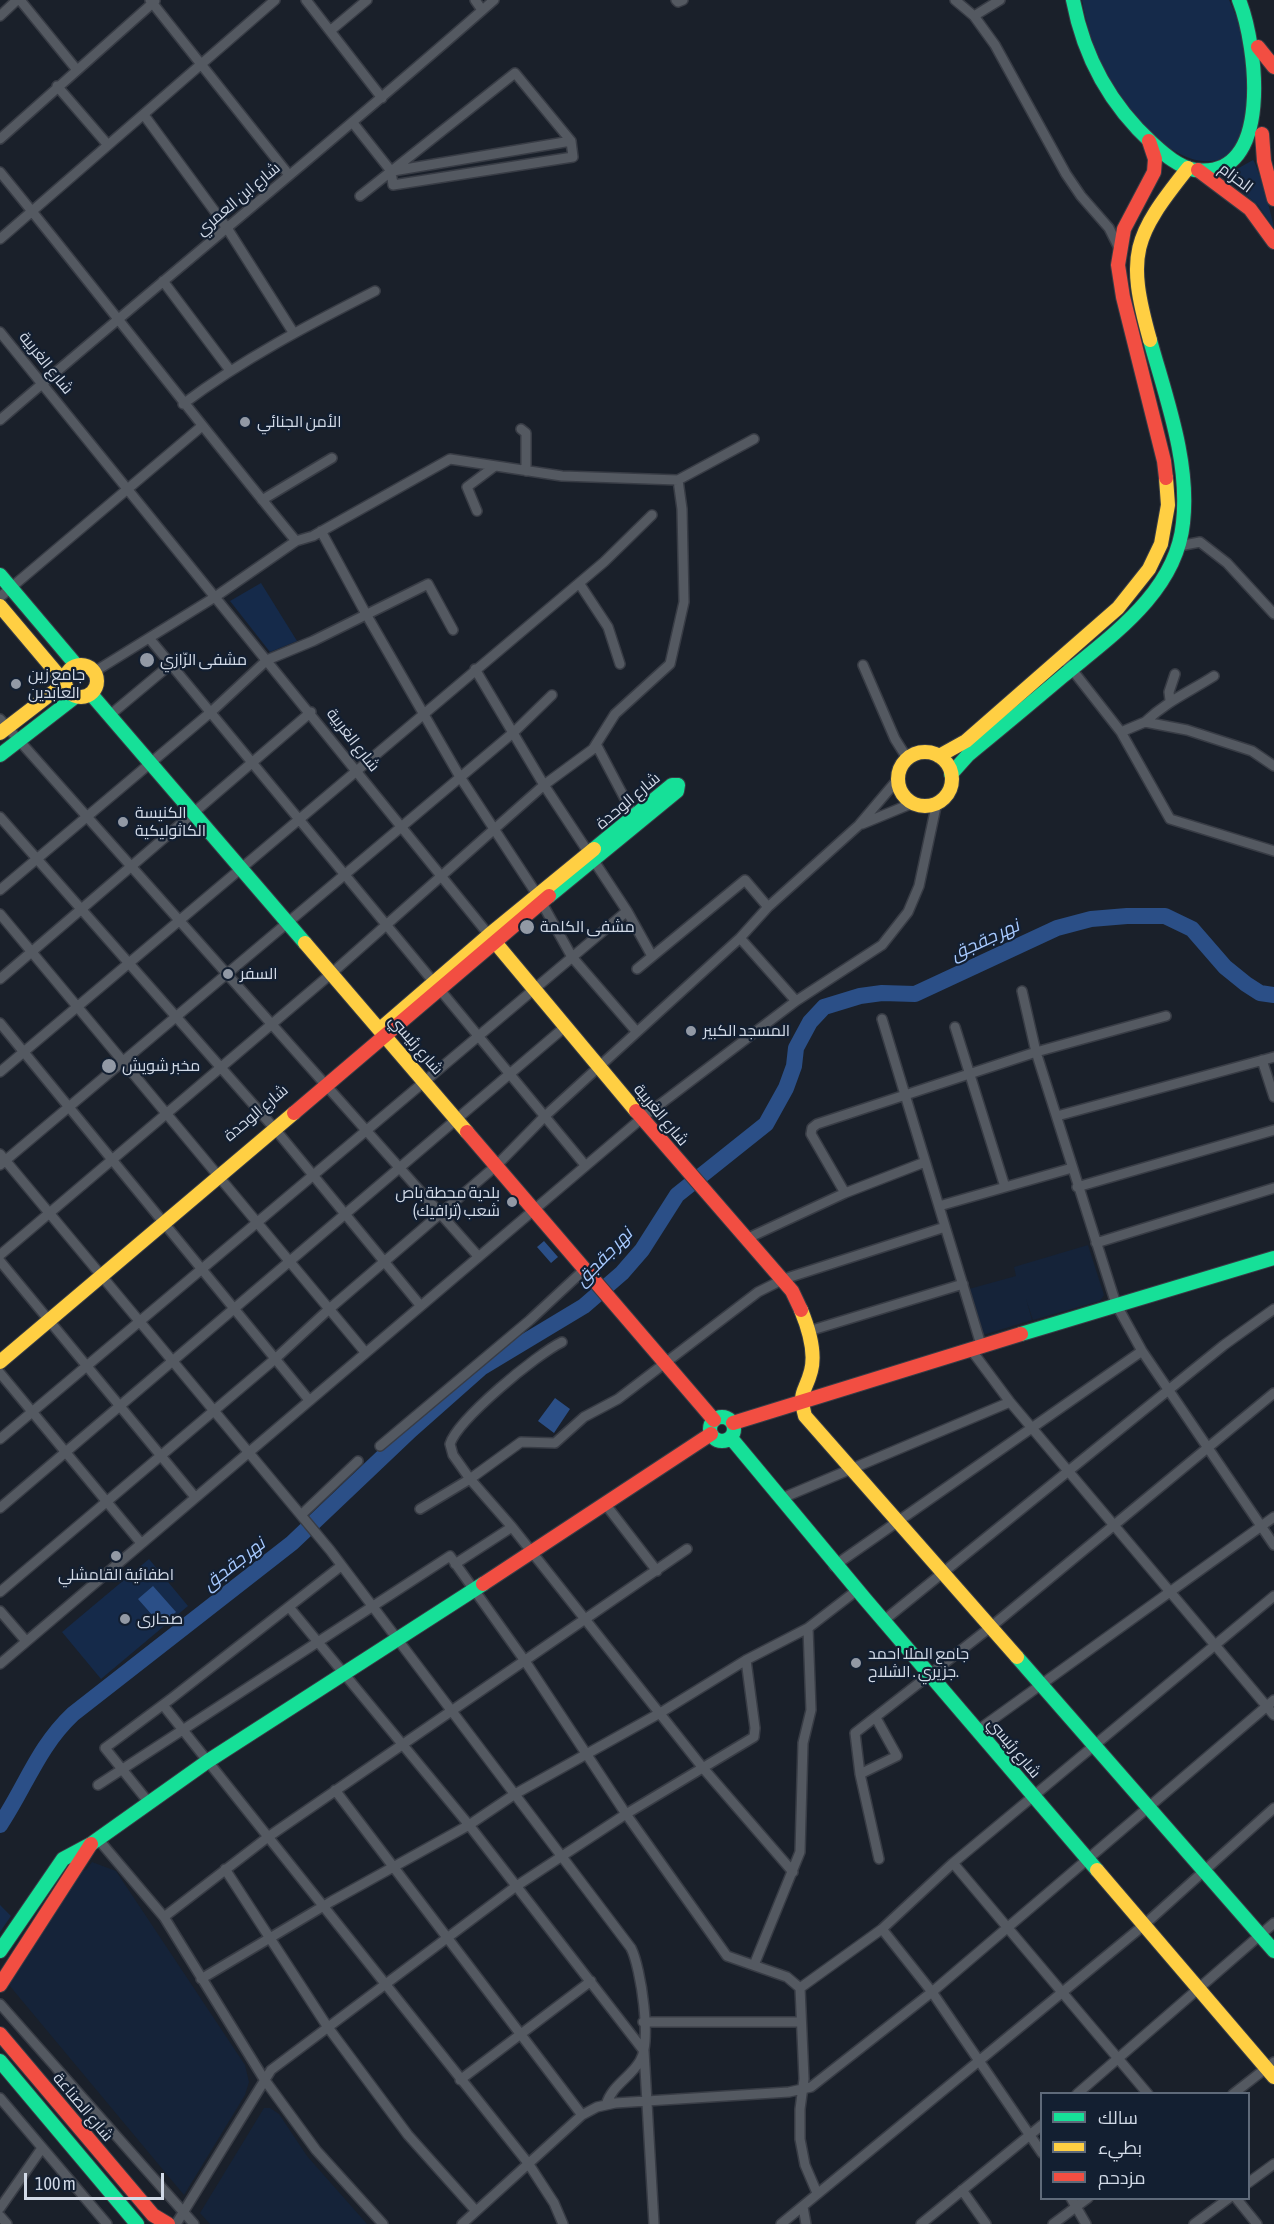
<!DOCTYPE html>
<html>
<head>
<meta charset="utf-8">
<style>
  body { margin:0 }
  #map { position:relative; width:1274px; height:2224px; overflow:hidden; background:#1a202a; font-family:"Asap Condensed",Cairo,sans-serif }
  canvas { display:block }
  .legend { position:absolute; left:1040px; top:2092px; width:210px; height:108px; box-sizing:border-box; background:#131f31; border:2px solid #5f6a7a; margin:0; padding:8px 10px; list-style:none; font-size:18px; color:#d2dae7 }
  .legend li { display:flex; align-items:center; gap:12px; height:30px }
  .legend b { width:30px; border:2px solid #5f6a7a }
  .scale { position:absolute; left:24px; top:2173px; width:140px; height:27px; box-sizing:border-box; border:3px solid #d2dae7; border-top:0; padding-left:8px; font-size:18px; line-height:21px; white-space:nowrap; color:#d2dae7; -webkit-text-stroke:4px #131f31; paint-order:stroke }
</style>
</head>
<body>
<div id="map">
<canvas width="1274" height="2224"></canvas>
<ul class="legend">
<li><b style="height:8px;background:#16e098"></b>سالك</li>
<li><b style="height:8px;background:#ffcf43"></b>بطيء</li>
<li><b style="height:8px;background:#f24e42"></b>مزدحم</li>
</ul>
<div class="scale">100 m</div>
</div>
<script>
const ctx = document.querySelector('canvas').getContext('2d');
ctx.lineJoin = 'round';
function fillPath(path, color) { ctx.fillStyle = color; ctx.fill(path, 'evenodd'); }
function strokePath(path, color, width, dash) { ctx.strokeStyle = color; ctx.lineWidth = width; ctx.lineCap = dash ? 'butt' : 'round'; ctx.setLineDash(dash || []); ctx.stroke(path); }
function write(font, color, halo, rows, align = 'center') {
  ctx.font = font + ' "Asap Condensed",Cairo,sans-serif'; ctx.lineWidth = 4.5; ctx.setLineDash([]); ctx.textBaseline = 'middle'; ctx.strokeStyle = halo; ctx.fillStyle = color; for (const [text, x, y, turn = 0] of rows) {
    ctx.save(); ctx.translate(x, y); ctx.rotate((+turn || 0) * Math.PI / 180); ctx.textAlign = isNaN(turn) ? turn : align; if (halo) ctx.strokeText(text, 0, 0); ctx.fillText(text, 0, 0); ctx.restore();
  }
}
fillPath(new Path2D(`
  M1088,1245l16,50 -4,6 -67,19 -7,-21 6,21 -49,15 -14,-46 47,-13 -2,-9z
  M92,1862l24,9 129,194 4,17 -4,13 -61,100 -175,-210 72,-114 5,-1z
  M264,2108h6l9,6 28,42 60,68h-157l-10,-11z`), '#152339');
fillPath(new Path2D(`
  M1082,0h147c25,53 23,78 21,135 -7,7 -15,18 -24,22 -48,23 -106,-53 -124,-91 -10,-21 -16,-43 -20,-66z
  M1253,160c4,3 21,61 21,69l-16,-24 -31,-25 1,-6z
  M261,583l36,58 -27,11 -40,-51z
  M149,1559l39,47 -87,73 -39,-47z
  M0,1905l11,11 -11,16z`), '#152a4a');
fillPath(new Path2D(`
  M544,1241l14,16 -7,6 -14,-16z
  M555,1398l15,11 -16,24 -16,-12z
  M153,1586l23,26 -15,13 -23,-26z`), '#2b4f87');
strokePath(new Path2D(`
  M0,1825c26,-39 38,-78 73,-111l219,-171 119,-113 70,-62 103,-62 38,-33 20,-23 35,-55 89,-71 20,-36 8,-22 2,-18 14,-26 14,-15 36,-11 22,-3 33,1 142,-66 34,-9 36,-3h38l27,13 33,38 21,17 14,9 14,2`), '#2b4f87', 16);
const street = new Path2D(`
  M20,0l57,70
  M150,0l139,175
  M306,0l76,98
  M475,0l7,10
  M676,0l2,2 5,-2
  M955,0l19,16 21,29 71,129 15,22 28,32 10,20
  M0,16l17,-16
  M974,16l26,-16
  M330,31l37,-31
  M57,86l51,59
  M144,115l83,113 66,104
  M353,123l38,48 2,14 180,-28 -2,-16 -56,-68c-52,41 -104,82 -155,123
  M0,139l155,-138
  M393,171l178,-30
  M0,172c100,122 195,247 296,369
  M0,239l275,-239
  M163,281l66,88
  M0,332l489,603
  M183,404c60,-45 125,-79 192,-113
  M0,420c163,-141 332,-277 494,-420
  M521,429l5,4v38
  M262,500l70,-42
  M477,511l-10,-24 28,-21
  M321,531l45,83 94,163 78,119 34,61 64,74
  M1179,546l21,-4 27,21 47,51
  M579,583l29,44 12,37
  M0,597l202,-171
  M149,638l436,527
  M1063,658l58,74 49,87 104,32
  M863,665l32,74 12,19
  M475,669l69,116 83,126 25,45
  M94,672l121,-75 81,-56 17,-5 137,-77 112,17 116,4
  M1170,700l-1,-8 6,-18
  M110,715l61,-51
  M0,719l478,537
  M1145,722c22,-21 44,-30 69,-46
  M1121,732l24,-10 42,8 65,21 22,15
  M596,744l38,72
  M0,817l275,312 145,176
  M862,824l51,-21
  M0,890l211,-178 56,-52 46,-19 115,-57 25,46
  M0,914l365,438
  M740,938l56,63
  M637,969l108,-89 23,27
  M0,979l311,-267
  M1022,991l14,61 80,252 26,47 132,194
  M882,1019l100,329
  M0,1023l309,377
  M955,1027l50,160
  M1262,1060l12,37
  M0,1072l604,-510 48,-47
  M1057,1116l217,-59
  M0,1154l330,396 301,398c10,20 21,94 9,113 -10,17 -28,24 -34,44
  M0,1165l514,-433 38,-37
  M1077,1187l197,-57
  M845,1193l-34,-59 1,-6 5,-4 219,-72 130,-36
  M939,1206l133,-38
  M746,1239l99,-46 80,-31
  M1096,1243l178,-55
  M0,1255l332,-282 212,-188 49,-36 22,-35 55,-50 14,-62 -2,-93 -4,-29 76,-41
  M0,1261l195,236
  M809,1331l154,-47
  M562,1342c-25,12 -104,77 -112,102l3,11 17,24 42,48 191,241 90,104
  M972,1351l38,51 264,313
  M0,1373l141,170
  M0,1439l627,-528
  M380,1446l150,-126 56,-52
  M780,1499l230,-97
  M606,1505l51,66
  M0,1508l566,-482
  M420,1509l50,-30 51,-37 34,1 29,-26 34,-18 140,-107 26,-13 161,-52
  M301,1515l57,-54
  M455,1564l57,-37
  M834,1566l308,-215
  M0,1592l275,-233 53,-49 169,-145 48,-49 195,-178 28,-31 91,-82 39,-46
  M289,1607l180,218 175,226 10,173
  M0,1611l26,30
  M882,1622l342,-277 50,-36
  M0,1664l642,-546 154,-117 86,-56 26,-33 11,-26 18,-84
  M163,1705l365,458 26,40 9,21
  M876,1718l21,38 -37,18 19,85
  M978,1730l296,-213
  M860,1774l-5,-41 137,-107 282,-233
  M98,1785l352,-229 75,105 101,153 101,142 60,21 13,11 4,91 -4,30v30l5,26 12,28
  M335,1790l247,325
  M150,1804l-45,-56 67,-50 169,-132
  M98,1839l66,78 100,162 52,71 67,74
  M953,1863l195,231
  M225,1869l102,157 81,109 68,76
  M164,1917l104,-80 419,-288
  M882,1929l50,63 110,161
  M754,1965l46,-113 3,-109 8,-33 -3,-82
  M201,1979l131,-78 137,-76 46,-31 145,-81 86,-53 62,-32 48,-37
  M800,1988l82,-59 71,-66 321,-267
  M0,2004l194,220
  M643,2022h158
  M460,2080l131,-99
  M1077,2094l197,-171
  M1233,2094l41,-32
  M0,2098l107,126
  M1248,2183l26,-19
  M962,2190l24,34
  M1071,2198l15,26
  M1236,2198l21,26
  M803,2207l3,17
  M0,2208l42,-60
  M0,2216l7,8
  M176,2224l95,-154 244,-183 111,-73 128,-77 1,-9 -9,-68
  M462,2224l120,-109 15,-8 18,-4 174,-11 22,-5 121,-95 342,-292
  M781,2224l363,-299 130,-117
  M921,2224l121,-99
  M1053,2224l35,-26
  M1194,2224l35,-26`);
const fast = new Path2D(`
  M1073,0c11,58 37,105 80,144 12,11 26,23 42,26 79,11 62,-125 44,-170
  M0,575l77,91
  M91,694l214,249
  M0,755l75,-58
  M951,774l17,-19c32,-26 63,-52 95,-79 48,-40 113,-84 120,-153 7,-61 -17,-125 -33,-183
  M549,896l128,-105 1,-6h-6l-78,64
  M1021,1334l253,-76
  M710 1429a12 12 0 1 1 24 0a12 12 0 1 1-24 0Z
  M731,1438l134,161 232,271
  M1017,1657l257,294
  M0,1951l63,-92 28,-15 117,-83 275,-177
  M0,2061l137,163`);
const slow = new Path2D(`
  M1150,340c-24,-86 -17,-103 38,-172
  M0,606l65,77
  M65 681a16 16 0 1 1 32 0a16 16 0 1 1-32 0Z
  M0,733l65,-50
  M898 779a27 27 0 1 1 54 0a27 27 0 1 1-54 0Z
  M939,756l27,-15 152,-133 31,-39 12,-25 7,-39 -2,-27
  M489,935l105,-86
  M305,943l162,189
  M380,1029l109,-94 147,176
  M801,1310c7,17 15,42 10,61 -6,23 -13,19 -6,45l212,241
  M0,1362l294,-249
  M1097,1870l177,207`);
const jam = new Path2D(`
  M1258,47l16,20
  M1262,134l2,27 10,38
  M1149,141l6,18 -1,13 -30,57 -6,36 5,32 41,164 2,17
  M1198,170l52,39 24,33
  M636,1111l156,180 9,19
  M294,1113l255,-217
  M467,1132l247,288
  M733,1423l288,-89
  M483,1584l228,-150
  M0,1985l91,-141
  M0,2034l153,181 15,9`);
strokePath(street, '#383c45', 12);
strokePath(fast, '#383c45', 16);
strokePath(slow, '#383c45', 16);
strokePath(jam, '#383c45', 16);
strokePath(street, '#545961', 9);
strokePath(fast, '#16e098', 14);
strokePath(slow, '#ffcf43', 14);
strokePath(jam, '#f24e42', 14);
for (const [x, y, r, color] of [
  [245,422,6,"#9299a5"],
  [147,660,8,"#9299a5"],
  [16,684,6,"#9299a5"],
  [123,822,6,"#9299a5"],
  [527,927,8,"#9299a5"],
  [228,974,6,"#9299a5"],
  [691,1031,6,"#9299a5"],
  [109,1066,8,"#9299a5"],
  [512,1202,6,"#9299a5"],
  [116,1556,6,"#9299a5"],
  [125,1619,6,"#9299a5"],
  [856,1663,6,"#9299a5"]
]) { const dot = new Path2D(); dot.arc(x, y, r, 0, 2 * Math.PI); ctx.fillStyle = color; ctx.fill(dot); strokePath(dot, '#131f31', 2); }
write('16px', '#d2dae7', '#131f31', [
  ["الحزام",1236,178,37],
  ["شارع ابن العمري",238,199,-40],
  ["شارع الغربية",46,363,51],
  ["شارع الغربية",353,740,52],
  ["شارع الوحدة",628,801,-40],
  ["شارع رئيسي",416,1045,49],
  ["شارع الوحدة",256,1113,-40],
  ["شارع الغربية",661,1115,50],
  ["شارع رئيسي",1014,1748,50],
  ["شارع الصناعة",83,2107,50]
]);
write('16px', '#d2dae7', '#131f31', [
  ["الأمن الجنائي",257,422],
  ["مشفى الرّازي",160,660],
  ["جامع زين",28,675],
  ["العابدين",28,693],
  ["الكنيسة",135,813],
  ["الكاثوليكية",135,831],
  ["مشفى الكلمة",540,927],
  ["السفر",240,974],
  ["المسجد الكبير",703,1031],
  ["مخبر شويش",122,1066],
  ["بلدية محطة باص",500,1193,"right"],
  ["شعب (ترافيك)",500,1211,"right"],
  ["اطفائية القامشلي",116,1575,"center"],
  ["صحارى",137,1619],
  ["جامع الملا احمد",868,1654],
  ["جزيري . الشلاح.",868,1672]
], 'left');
write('italic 18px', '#a7c9fe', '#131f31', [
  ["نهر جقجق",985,940,-25],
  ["نهر جقجق",604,1257,-46],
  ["نهر جقجق",234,1564,-38]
]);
</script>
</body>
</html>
